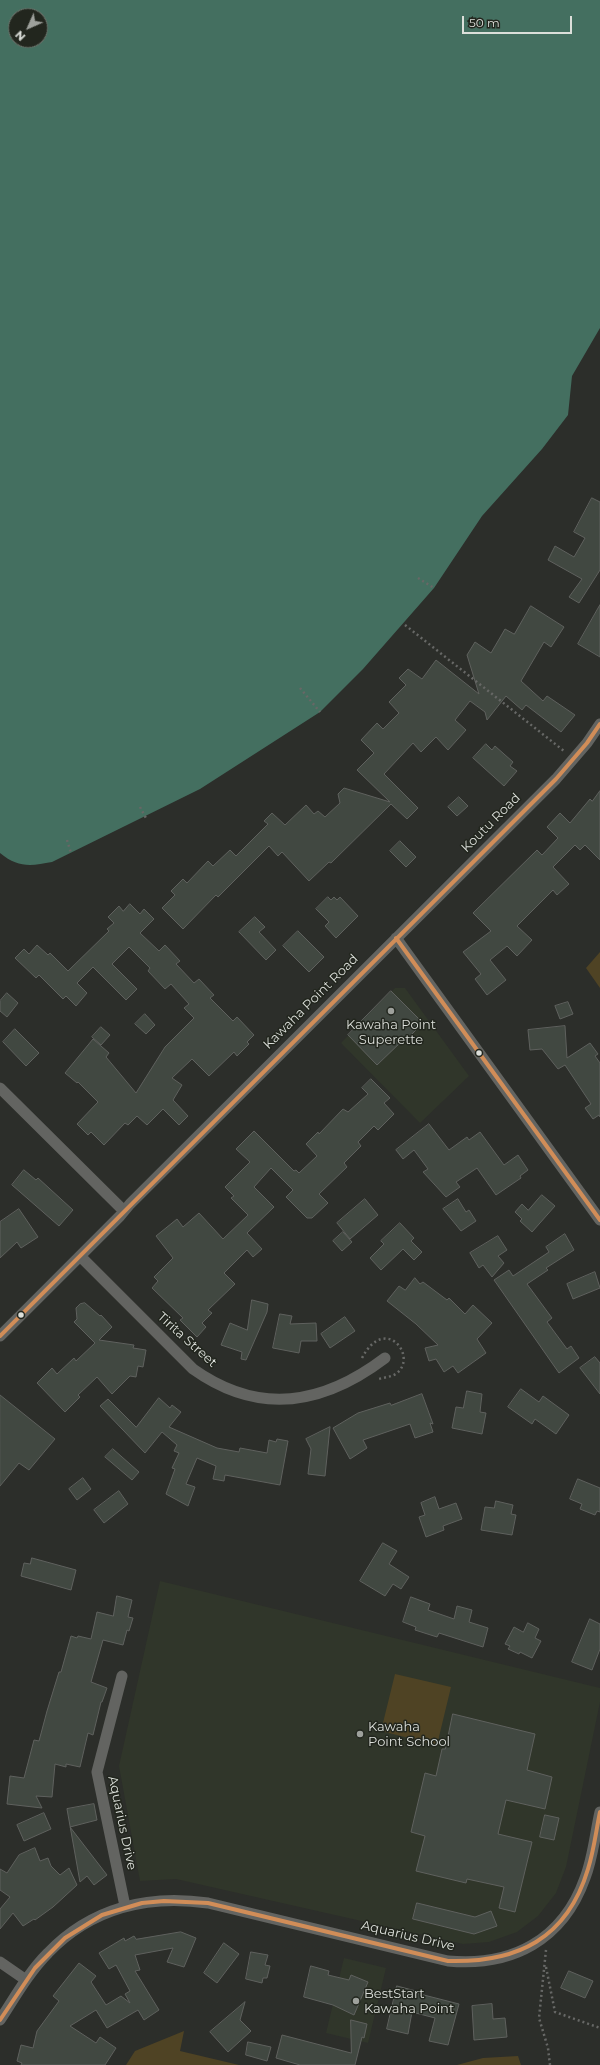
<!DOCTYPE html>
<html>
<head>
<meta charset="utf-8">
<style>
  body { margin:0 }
  #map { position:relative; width:600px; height:2065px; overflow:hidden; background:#2c2e2a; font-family:Montserrat,sans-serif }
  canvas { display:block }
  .north { position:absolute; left:8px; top:8px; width:40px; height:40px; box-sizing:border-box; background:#22261e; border:1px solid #6c7069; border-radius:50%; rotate:225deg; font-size:11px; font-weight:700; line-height:16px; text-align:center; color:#dcdfda }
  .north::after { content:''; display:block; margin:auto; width:14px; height:18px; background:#9ea19c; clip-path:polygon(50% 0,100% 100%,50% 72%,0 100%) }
  .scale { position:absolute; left:462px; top:16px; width:110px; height:18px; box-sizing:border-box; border:2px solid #dcdfda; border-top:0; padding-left:5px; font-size:12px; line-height:14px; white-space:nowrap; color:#dcdfda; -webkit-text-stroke:3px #22261e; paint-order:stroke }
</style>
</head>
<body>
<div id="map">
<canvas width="600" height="2065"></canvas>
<div class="north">N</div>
<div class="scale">50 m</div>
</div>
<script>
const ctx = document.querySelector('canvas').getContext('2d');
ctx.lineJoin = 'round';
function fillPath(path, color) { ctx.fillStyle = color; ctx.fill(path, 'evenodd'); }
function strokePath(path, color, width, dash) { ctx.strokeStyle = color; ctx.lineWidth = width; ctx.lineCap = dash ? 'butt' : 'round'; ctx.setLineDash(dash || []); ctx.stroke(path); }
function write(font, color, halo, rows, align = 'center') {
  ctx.font = font + ' Montserrat,sans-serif'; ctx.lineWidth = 3; ctx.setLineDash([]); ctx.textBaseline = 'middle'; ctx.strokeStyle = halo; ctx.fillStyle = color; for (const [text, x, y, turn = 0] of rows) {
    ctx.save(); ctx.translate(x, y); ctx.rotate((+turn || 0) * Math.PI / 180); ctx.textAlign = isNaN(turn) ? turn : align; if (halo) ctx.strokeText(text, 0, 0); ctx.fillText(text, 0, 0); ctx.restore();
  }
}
fillPath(new Path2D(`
  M395,988h10l64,88 -49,47 -79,-80z
  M160,1581l440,107v14l-34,165 -10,26 -18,23 -21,16 -28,10 -26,2 -287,-65 -36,2 -21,-115z
  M344,1958l42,10 -18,75 -42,-10z`), '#30362a');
fillPath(new Path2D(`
  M600,952v36l-14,-20z
  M395,1674l56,13 -14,58 -56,-14z
  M184,2031l-4,20 59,14h-113l9,-14z
  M518,2056l3,9h-64l26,-7z`), '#4f4324');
fillPath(new Path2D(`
  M0,0h600v328l-28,48 -4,39 -26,34 -60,67 -48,72 -71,81 -43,43 -120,77 -148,73c-21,4 -34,6 -52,-9zM16,16h24v24h-24z`), '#446f60');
const building = new Path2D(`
  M592,498l8,4v68l-21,33 -10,-6 13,-18 -34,-19 7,-14 19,11 11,-19 -11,-6z
  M600,605v52l-22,-13z
  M531,606l33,21 -13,20 -7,-5 -23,39 22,20 4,-5 28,19 -14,17 -35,-27 -4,5 -16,-14 -19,24 -2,-8 -15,-11 -15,19 11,10 -18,20 -12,-13 -15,15 -8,-9 -29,31 34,34 -11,11 -16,-15 -60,59 -2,-1 -20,19 -27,-29 -4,4 -9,-10 -51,51 -2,-2 -33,34 -21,-21 13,-13 -4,-4 12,-12 4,4 21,-22 5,5 17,-16 6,6 32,-32 -4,-3 8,-8 13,12 21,-20 8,9 4,-3 7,6 15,-14 -2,-9 6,-6 46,14 -33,-32 17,-17 -13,-13 16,-17 6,6 16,-16 -10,-11 17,-17 -7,-7 9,-9 14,10 14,-19 43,34 -12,-39 8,-13 16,11 14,-24 9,5z
  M486,744l6,6 3,-4 18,16 -3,4 7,5 -13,15 -31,-28z
  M600,791v69l-15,-15 -5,5 -5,-5 -22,22 16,17 -12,11 -4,-5 -36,36 15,14 -15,16 -10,-10 -17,14 16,20 -19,15 -12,-16 6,-5 -18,-22 28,-21 -18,-18 64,-63 5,5 16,-17 -11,-11 13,-14 10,10 20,-24 2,2z
  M459,797l9,9 -11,10 -9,-9z
  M400,841l16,16 -10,10 -16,-16z
  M328,897l3,3 3,-3 3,3 3,-3 18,19 -22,22 -11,-12 4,-4 -13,-13z
  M130,904l10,10 4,-5 10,10 -14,14 19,18 6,-6 15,16 -4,3 18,19 5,-4 15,16 -4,3 23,23 4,-4 17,18 -7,7 2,2 -12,12 -3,-4 -25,24 -17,-17 -20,19 10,7 -9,15 15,16 -9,9 -16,-16 -16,16 -10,-9 -9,9 -3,-2 -21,22 -13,-13 -3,3 -11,-11 21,-22 -20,-20 -1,1 -12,-10 28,-34 16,14 -3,4 30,36 29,-46 29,-29 -10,-10 5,-4 -18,-20 -6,5 -17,-18 2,-3 -21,-21 -17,17 25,25 -11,11 -33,-33 -16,16 10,10 -11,13 -10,-10 -3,3 -24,-24 -3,3 -21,-20 9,-9 5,5 8,-9 11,10 2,-2 18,18 41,-40 -2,-2 7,-6 -6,-6 11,-11 4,5z
  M255,917l10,10 -6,5 17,18 -10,10 -27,-28z
  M298,931l26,26 -15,15 -26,-26z
  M391,991l32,32 -20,20 -1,-2 -25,24 -29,-30z
  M7,993l11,10 -11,14 -7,-6v-10z
  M568,1002l5,12 -13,5 -5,-13z
  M145,1014l10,11 -9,9 -11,-10z
  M565,1026l2,32 23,-15 8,11 -3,2 5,7v54l-1,-2 -6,4 -8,-11 6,-4 -26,-39 -7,4 -16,-20 -12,1 -2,-20z
  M101,1027l9,8 -9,10 -9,-8z
  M15,1029l24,24 -13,13 -23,-24z
  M371,1079l19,19 -6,5 10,11 -16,16 -4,-4 -16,16 3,4 -17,17 3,4 -28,27 9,9 -16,15h-5l-21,-21 7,-7 -22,-22 -17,19 20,20 -27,26 15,16 -9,8 -6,-7 -23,23 11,11 -27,26 4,3 -10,10 4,4 -9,10 -17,-17 3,-2 -31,-30 6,-7 -4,-4 19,-19 -17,-22 21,-17 6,8 16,-14 24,26 25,-24 -17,-17 3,-2 -9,-9 25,-25 -14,-13 18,-18 40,40 2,-1 3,3 18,-17 -11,-12 12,-12 1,2 24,-25 5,3 20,-18 -6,-6z
  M429,1124l20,26 18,-13 2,3 11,-8 24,33 14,-10 10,15 -8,6 1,2 -25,17 -19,-27 -21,14 4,5 -14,10 -23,-25 5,-3 -14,-19 -11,9 -7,-9z
  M24,1170l12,10 2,-2 35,32 -14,16 -47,-41z
  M542,1195l13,11 -23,26 -12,-11 2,-2 -7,-7 7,-8 6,6z
  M365,1199l13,16 -28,24 -13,-16z
  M458,1199l8,13 3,-2 7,11 -15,10 -18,-22z
  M19,1209l19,28 -17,11 -4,-6 -17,16v-36z
  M400,1223l14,15 -3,3 11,11 -8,8 -11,-11 -22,21 -11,-12 14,-14 -3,-3z
  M343,1232l9,10 -10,9 -9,-10z
  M565,1234l9,16 -28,18 2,2 -21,14 25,34 -5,4 20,27 4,-3 8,12 -20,15 -65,-93 15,-10 4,6 36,-24 -3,-5z
  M498,1236l9,14 -9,6 6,7 -12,14 -9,-12 -4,3 -9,-15z
  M595,1272l5,16 -27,11 -6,-15z
  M415,1278l5,6 3,-2 24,18 2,-2 16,16 8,-9 19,18 -15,16 9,14 -28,20 -5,-7 -9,6 -8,-13 -7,2 -4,-13 13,-3 -22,-21 -29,-23 12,-15 6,4z
  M252,1300l16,4 -1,8 -21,48 -5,-1 1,-7 -21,-7 9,-22 17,7z
  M85,1303l15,13 1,-1 11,12 -13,13 35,5 -1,3 13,2 -3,17 -5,-1 -2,11 -6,-1 -18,18 -15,-17 -19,18 2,2 -15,15 -28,-29 15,-15 5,6 17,-16 2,3 19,-18 -21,-21 3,-3 -1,-11 4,-4z
  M280,1314l12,2 -2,8 26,-1 1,18h-16l-2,12 -26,-5z
  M345,1317l10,14 -25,17 -9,-14z
  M595,1357l5,6v31l-20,-26z
  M521,1389l18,13 4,-6 26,19 -13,19 -21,-15 -3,5 -24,-17z
  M467,1391l15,3 -2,18 6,1 -4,21 -30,-6 4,-21 7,1z
  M422,1394l11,30 -3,-1 3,9 -18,6 -5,-14 -47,16 4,8 -17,11 -17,-31 25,-15 32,-10 1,2z
  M0,1395l55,44 -26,31 -10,-7 -19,23z
  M159,1398l11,10 2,-3 9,7 -12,15 48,21 22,4 1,-4 27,5 2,-13 7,2 1,-3 11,2 -8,44 -55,-10 -1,6 -11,-2 3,-13 -19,-8 -11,26 9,3 -7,19 -22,-12 9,-25 -3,-1 7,-15 -5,-2 3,-6 -15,-13 -17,21 -45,-47 8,-7 28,28z
  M330,1427l-5,49 -17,-2 3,-25 -5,-10z
  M113,1449l26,23 -7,8 -27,-23z
  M83,1478l8,11 -14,11 -8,-11z
  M578,1479l22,9v24l-3,-1 -2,4 -15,-6 2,-5 -12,-5z
  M119,1491l9,13 -24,19 -10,-13z
  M435,1497l4,12 17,-6 6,16 -19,7 1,4 -18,7 -7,-20 6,-2 -4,-12z
  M496,1501l17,4 -2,9 5,1 -4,20 -31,-5 4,-23 9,1z
  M383,1543l14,8 -8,13 20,13 -8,12 -8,-5 -8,12 -25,-15z
  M32,1558l44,12 -5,20 -50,-14 3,-13 6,1z
  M117,1596l15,4 -4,17 5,1 -4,13 -2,-1 -4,15 -20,-5 -12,42 16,6 -5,14h-1l-8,33 -5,-2 -8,34 -14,-3v3l-11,-3 -3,33 -16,-1 6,12 -35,-4 3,-28 14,2 10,-38 5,1 8,-30 12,-39h2l10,-36 6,2 1,-2 13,3 6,-27 16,4z
  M411,1597l19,7 -2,6 26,9 3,-13 15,4 -3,12 19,6 -5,19 -44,-14 -2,4 -22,-7 1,-3 -13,-5z
  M590,1619l10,5v25l-8,21 -20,-8z
  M528,1623l11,6 -4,9 6,3 -9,17 -12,-6 -1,2 -11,-5 2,-3 -5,-2 9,-17 9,5z
  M453,1714l82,20 -8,36 25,7 -7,32 -39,-9 -8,34 34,8 -17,70 -16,-4 5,-21 -37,-8 -1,4 -50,-12 9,-35 -14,-4 14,-59 11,3 6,-27h3z
  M94,1804l3,16 -27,7 37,48 -13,10 -7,-9 -7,6 -13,-73z
  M44,1813l7,16 -27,12 -7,-16z
  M545,1815l14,3 -5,22 -14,-3z
  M35,1848l5,13 8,-3 3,8 9,9 9,-7 8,17 -24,22 -18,13 -1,-1 -11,7 -10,-13 -13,16v-20l10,-12 -10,-7v-21l7,4 12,-18z
  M417,1903l58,14 16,-6 6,15 -23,8 -61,-15z
  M181,1932l15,6 -12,29 -17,-5 6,-14 -38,7 5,15 -5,1 24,39 -15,10 -6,-10 -31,18 -11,-18 -26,16 26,17 4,-6 16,11 -11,17h-84l1,-2 -5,-2 4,-16 12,3 4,-17 22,-30 -6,-5 26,-33 17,13 -5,6 15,23 15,-9 9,7 -5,-9 5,-3 -14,-26 -7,4 -10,-16 25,-15 1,3 9,-5 2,3z
  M224,1943l15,11 -22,29 -13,-10z
  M251,1952l17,3 -3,10 5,1 -3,12h-4l-1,5 -16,-4z
  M311,1966l18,5 -1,4 21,5 2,-5 17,7 -14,33 -21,-10 -29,-8z
  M569,1971l24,10 -8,17 -24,-10z
  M397,1986l19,5v2l43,11 -11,41 -19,-4 6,-23 -23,-6 -4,22 -21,-5z
  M245,2002l-5,18 11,11 -23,21 -18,-20z
  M492,2004l1,15 12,-1 2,19 -33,3 -2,-34z
  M351,2020l16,4 -3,14 -2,-1 -7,28h-55l-24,-7 6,-23 69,18z
  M248,2042l23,5 -4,14 -21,-6z`);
fillPath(building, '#414841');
strokePath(building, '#5f615e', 1);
strokePath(new Path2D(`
  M418,578l16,10
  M405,625l159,126
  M300,688l20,24
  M140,807l6,11
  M67,840l4,13
  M362,1358c23,-44 56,-2 35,15 -5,4 -12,4 -18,6
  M546,1950l-7,68 9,30 2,17
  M546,1967l9,45 45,16`), '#676866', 2.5, [2, 3]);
strokePath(new Path2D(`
  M396,938l204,282
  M0,1088l124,123
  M80,1256l113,113c66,47 130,36 192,-11
  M0,1336l120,-120 10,-12 426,-425 31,-36 13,-19
  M122,1676l-25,96 28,134
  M0,1962l26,18
  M0,2020c15,-23 29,-48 48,-67 43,-45 100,-59 160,-50l240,58c64,6 115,-21 137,-83 8,-20 10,-44 15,-66`), '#636461', 11);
strokePath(new Path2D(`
  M396,938l204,282
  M0,1336l556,-557 31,-36 13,-19
  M0,2020l35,-52 30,-30 37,-23 40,-12 22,-2 44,2 240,58c69,2 119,-22 140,-92 6,-19 8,-38 12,-57`), '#d18d58', 4);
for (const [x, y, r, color] of [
  [391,1011,4,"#9ea19c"],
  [479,1053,3.5,"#dcdfda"],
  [21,1315,3.5,"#dcdfda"],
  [360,1734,4,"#9ea19c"],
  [356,2001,4,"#9ea19c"]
]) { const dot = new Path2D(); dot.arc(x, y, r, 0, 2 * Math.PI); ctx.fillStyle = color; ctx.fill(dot); strokePath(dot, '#22261e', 1.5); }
write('13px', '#dcdfda', '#22261e', [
  ["Koutu Road",491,823,-45],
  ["Kawaha Point Road",311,1002,-45],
  ["Tirita Street",187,1340,42],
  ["Aquarius Drive",122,1823,78],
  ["Aquarius Drive",408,1936,13]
]);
write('13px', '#dcdfda', '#22261e', [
  ["Kawaha Point",391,1025,"center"],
  ["Superette",391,1040,"center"],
  ["Kawaha",368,1727],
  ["Point School",368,1742],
  ["BestStart",364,1994],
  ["Kawaha Point",364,2009]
], 'left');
</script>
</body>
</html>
